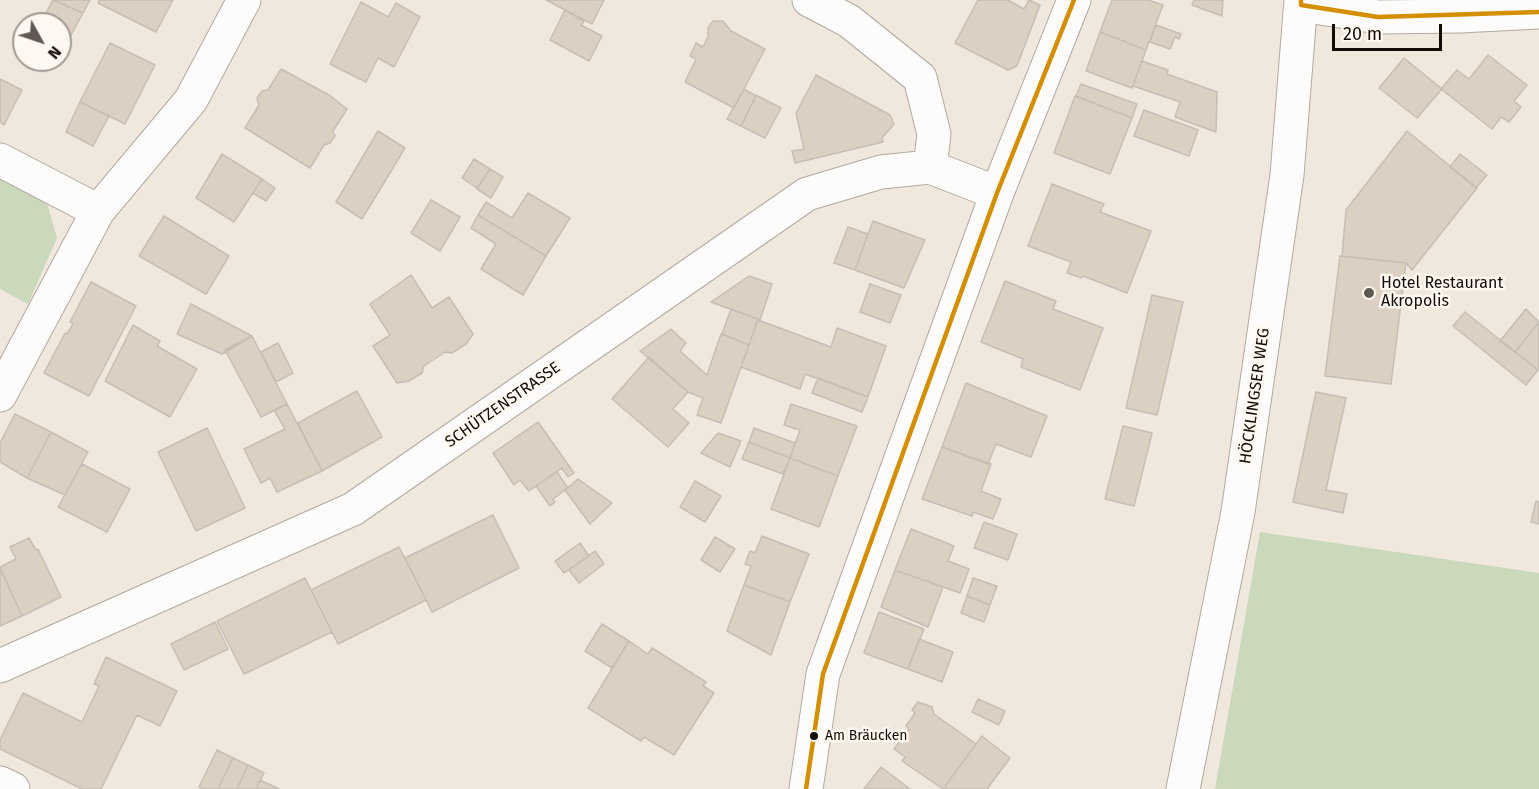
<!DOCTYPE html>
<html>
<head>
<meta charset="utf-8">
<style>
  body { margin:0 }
  #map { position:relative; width:1539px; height:789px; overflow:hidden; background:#f1e8dd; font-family:"Fira Sans",sans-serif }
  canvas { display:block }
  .north { position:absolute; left:12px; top:12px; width:60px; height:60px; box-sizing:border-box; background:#fff8f0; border:2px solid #a09a92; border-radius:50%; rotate:130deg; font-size:16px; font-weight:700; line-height:24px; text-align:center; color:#110c05 }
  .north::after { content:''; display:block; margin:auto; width:21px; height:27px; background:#5f5951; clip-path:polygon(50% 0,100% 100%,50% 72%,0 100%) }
  .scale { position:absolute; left:1332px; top:24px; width:110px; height:27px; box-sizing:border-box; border:3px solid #110c05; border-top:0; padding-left:8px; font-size:18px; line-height:21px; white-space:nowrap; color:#110c05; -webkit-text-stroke:4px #fff8f0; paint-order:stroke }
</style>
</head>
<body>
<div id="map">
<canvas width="1539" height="789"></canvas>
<div class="north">N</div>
<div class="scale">20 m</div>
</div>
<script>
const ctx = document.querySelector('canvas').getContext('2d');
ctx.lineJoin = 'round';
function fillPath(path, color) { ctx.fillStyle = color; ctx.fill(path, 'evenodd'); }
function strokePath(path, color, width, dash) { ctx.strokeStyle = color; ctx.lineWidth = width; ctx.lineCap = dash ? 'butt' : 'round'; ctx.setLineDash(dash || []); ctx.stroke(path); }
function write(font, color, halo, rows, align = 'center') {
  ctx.font = font + ' "Fira Sans",sans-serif'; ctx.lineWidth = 5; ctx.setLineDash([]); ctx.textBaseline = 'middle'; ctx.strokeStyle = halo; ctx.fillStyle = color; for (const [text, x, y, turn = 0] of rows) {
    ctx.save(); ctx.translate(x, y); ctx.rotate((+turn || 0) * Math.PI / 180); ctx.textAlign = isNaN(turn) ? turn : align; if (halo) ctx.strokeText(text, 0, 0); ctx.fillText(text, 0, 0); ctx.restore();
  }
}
fillPath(new Path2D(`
  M0,176l46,24 11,38 -29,66 -28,-15z
  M1260,532l279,41v216h-324z`), '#cad9bb');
const building = new Path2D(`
  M53,0l30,13 -18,33 -5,-2v-20h-20z
  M54,0h36l-7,13z
  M99,0h74l-17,32 -58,-29z
  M546,0h58l-12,24z
  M978,0h30l16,9 5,-9 11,5 -23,61 -9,4 -53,-27z
  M1112,0h36l15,5 -17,45 -46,-18z
  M1194,0h29l-1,16 -30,-11z
  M361,2l27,15 8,-14 24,14 -26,50 -16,-9 -12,24 -36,-18z
  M565,10l19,11 -3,4 21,11 -13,25 -39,-21z
  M713,21h10l8,10 34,18 -31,59 -49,-26 11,-23 -6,-3 6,-13 7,4 5,-10v-9z
  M1156,25l25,9 -2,5 -4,-2 -5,12 -20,-7z
  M1100,32l46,18 -14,38 -46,-17z
  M110,43l45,22 -30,59 -45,-22z
  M1488,55l39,30 -13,16 7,6 -12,15 -8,-5 -9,12 -51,-40 16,-19 12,9z
  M1404,58l38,31 -25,29 -38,-30z
  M1142,61l26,9 -1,4 50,18 -1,40 -41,-15 5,-15 -47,-16z
  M281,69l48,26 18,14 -14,22 2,5 -5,7 -6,2 -14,23 -65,-40 14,-23 -2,-7 5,-7 6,-1z
  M816,75l74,40 4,9 -12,14 1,4 -88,21 -3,-12 12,-2 -8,-36z
  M0,79l22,11 -18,35 -4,-3z
  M1081,84l56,20 -5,14 -56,-22z
  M744,89l12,7 -15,30 -14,-7z
  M756,95l25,13 -16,30 -24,-12z
  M1075,96l57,22 -22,56 -56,-21z
  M80,102l29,14 -16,30 -27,-14z
  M1144,110l54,20 -9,26 -55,-20z
  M378,131l27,17 -43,71 -26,-17z
  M1407,131l70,57 -65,82 -6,-7 -64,-7 4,-46z
  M222,154l40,25 -28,43 -38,-24z
  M1460,154l27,21 -11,13 -26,-21z
  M474,159l16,10 -13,19 -15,-10z
  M490,169l13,8 -12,21 -14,-9z
  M262,179l13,9 -9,13 -13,-8z
  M1052,184l52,20 -4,8 51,19 -24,62 -44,-17 -1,2 -15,-5 4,-11 -43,-16z
  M528,193l42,25 -24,38 -68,-41 8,-13 26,16z
  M431,200l29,17 -20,34 -29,-18z
  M478,215l68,41 -23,39 -42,-26 15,-25 -25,-16z
  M164,216l65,40 -23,38 -67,-38z
  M873,221l52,19 -21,48 -49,-18z
  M848,227l20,7 -13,36 -21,-7z
  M1340,256l66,7 -15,121 -66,-8z
  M411,275l21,33 17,-11 24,37 -7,10 -14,9 -7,-1 -21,14 -2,7 -13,8 -12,2 -24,-37 17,-11 -20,-31z
  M749,276l23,8 -12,36 -49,-18z
  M1005,281l51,20 -3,8 50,19 -23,62 -59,-23 2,-8 -42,-17z
  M91,282l45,24 -47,90 -45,-23 21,-40 2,1 6,-10 -3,-2z
  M870,284l31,11 -11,28 -30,-11z
  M1152,295l31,7 -26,113 -31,-7z
  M191,304l61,32 -30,18 -45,-20z
  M731,309l27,10 -9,26 -27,-11z
  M1526,309l13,13 -24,30 -15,-11z
  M1465,312l73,58 -12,15 -73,-59z
  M758,320l73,27 6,-19 49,18 -18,51 -63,-23 -5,15 -59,-22z
  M1539,322v47l-1,1 -23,-18z
  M133,325l27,16 -3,5 40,23 -27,48 -65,-36z
  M671,329l15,14 -6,8 27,24 14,-41 28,11 -28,78 -24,-8 6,-17 -15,-6 -48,-41z
  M252,336l35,68 -26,13 -36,-67z
  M278,343l15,30 -17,9 -15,-30z
  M649,357l39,35 -15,17 16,14 -21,24 -56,-48z
  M818,378l50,19 -6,15 -50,-19z
  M966,383l81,33 -16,41 -35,-13 -8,20 -46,-17z
  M357,391l25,46 -60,34 -24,-48z
  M1316,392l30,6 -20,92 21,4 -4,19 -50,-11z
  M287,404l35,67 -45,21 -7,-14 -9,5 -17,-34 41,-20 -11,-19z
  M791,404l66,22 -19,50 -48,-18 10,-28 -16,-5z
  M15,414l36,18 -24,46 -27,-16v-19z
  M538,422l36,51 -6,4 -6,-9 -33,23 -9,-11 -6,5 -21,-32z
  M1123,426l29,7 -18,73 -29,-7z
  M207,428l38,80 -49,23 -38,-79z
  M754,428l41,15 -5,15 -41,-16z
  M51,432l37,20 -23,43 -38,-17z
  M718,433l23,8 -11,26 -29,-14z
  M749,442l41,16 -7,16 -41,-15z
  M942,447l49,17 -10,27 20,8 -8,20 -20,-7 -1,4 -50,-17z
  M790,458l48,18 -19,51 -48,-18z
  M82,464l48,25 -23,43 -49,-25z
  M557,472l11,16 -15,11 2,3 -5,4 -14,-20z
  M578,479l34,24 -22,21 -25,-34z
  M695,481l26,15 -16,26 -25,-15z
  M1536,501l3,1v22l-8,-2z
  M493,515l26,53 -87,44 -27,-54z
  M984,522l33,12 -9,26 -34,-12z
  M911,529l43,17 -6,15 21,8 -9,24 -65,-23z
  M762,536l47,18 -19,48 -46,-17 7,-19 -6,-2 5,-13 5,2z
  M715,537l20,12 -15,23 -19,-12z
  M29,538l7,12 2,-1 23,48 -39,19 -22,-49 16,-8 -6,-12z
  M580,543l9,13 -25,17 -9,-12z
  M399,547l27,53 -88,44 -27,-54z
  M595,551l9,13 -25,19 -10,-13z
  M0,568l22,48 -22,10z
  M895,570l48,17 -15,40 -47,-20z
  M305,578l27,54 -88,42 -27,-53z
  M973,578l24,8 -7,19 -23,-9z
  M744,585l46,17 -19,53 -44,-24z
  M967,596l23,9 -6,17 -23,-9z
  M879,612l45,17 -16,40 -44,-16z
  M215,622l13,27 -44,21 -13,-26z
  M602,624l27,17 -17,27 -27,-17z
  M919,639l34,13 -11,30 -34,-13z
  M629,641l19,13 4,-6 54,34 -3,4 11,7 -40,62 -30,-18 -3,4 -53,-33z
  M106,657l71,34 -17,35 -23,-11 -36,74h-19l-82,-40v-9l23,-47 59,29 17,-36 -5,-2z
  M978,699l27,12 -6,14 -27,-13z
  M918,702l14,5 2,7 42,30 -33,45 -41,-28 3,-4 -11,-8 15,-20 -3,-3 9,-13 -3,-3z
  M982,736l28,22 -23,31h-44z
  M217,750l16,8 -15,31h-15l-4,-2z
  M233,758l15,7 -11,24h-19z
  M248,765l16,8 -8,16h-19z
  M881,767l29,22h-46z
  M260,780l19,9h-23z`);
fillPath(building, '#dcd0c2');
strokePath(building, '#c6beb5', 1.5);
const minor = new Path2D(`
  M809,0l40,21 71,57 14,56 -4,33
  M1301,5l77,12 82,-1 79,-4
  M0,160l98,51
  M0,395l98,-184 93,-111 53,-100
  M0,666l353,-157 454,-315 74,-22 49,-5 67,26
  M0,783l13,6
  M806,789l17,-115 174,-481 77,-193
  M1183,789l55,-277 49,-337 14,-175`);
strokePath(minor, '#b1aaa2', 35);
strokePath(minor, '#fdfcfa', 33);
strokePath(new Path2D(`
  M1301,0v5l77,12 161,-5
  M806,789l17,-115 174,-481 77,-193`), '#d48f01', 4.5);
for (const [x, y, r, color] of [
  [1369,293,6,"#5f5951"],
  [814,736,5,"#110c05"]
]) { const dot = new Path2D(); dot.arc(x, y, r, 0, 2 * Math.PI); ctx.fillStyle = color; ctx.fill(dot); strokePath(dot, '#fff8f0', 2); }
write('14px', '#110c05', '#fff8f0', [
  ["Am Bräucken",825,736]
], 'left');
write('16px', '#110c05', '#fff8f0', [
  ["Hotel Restaurant",1381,284],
  ["Akropolis",1381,302]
], 'left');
write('16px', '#110c05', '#fff8f0', [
  ["HÖCKLINGSER WEG",1255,396,-82],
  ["SCHÜTZENSTRASSE",503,405,-35]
]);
</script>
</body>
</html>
